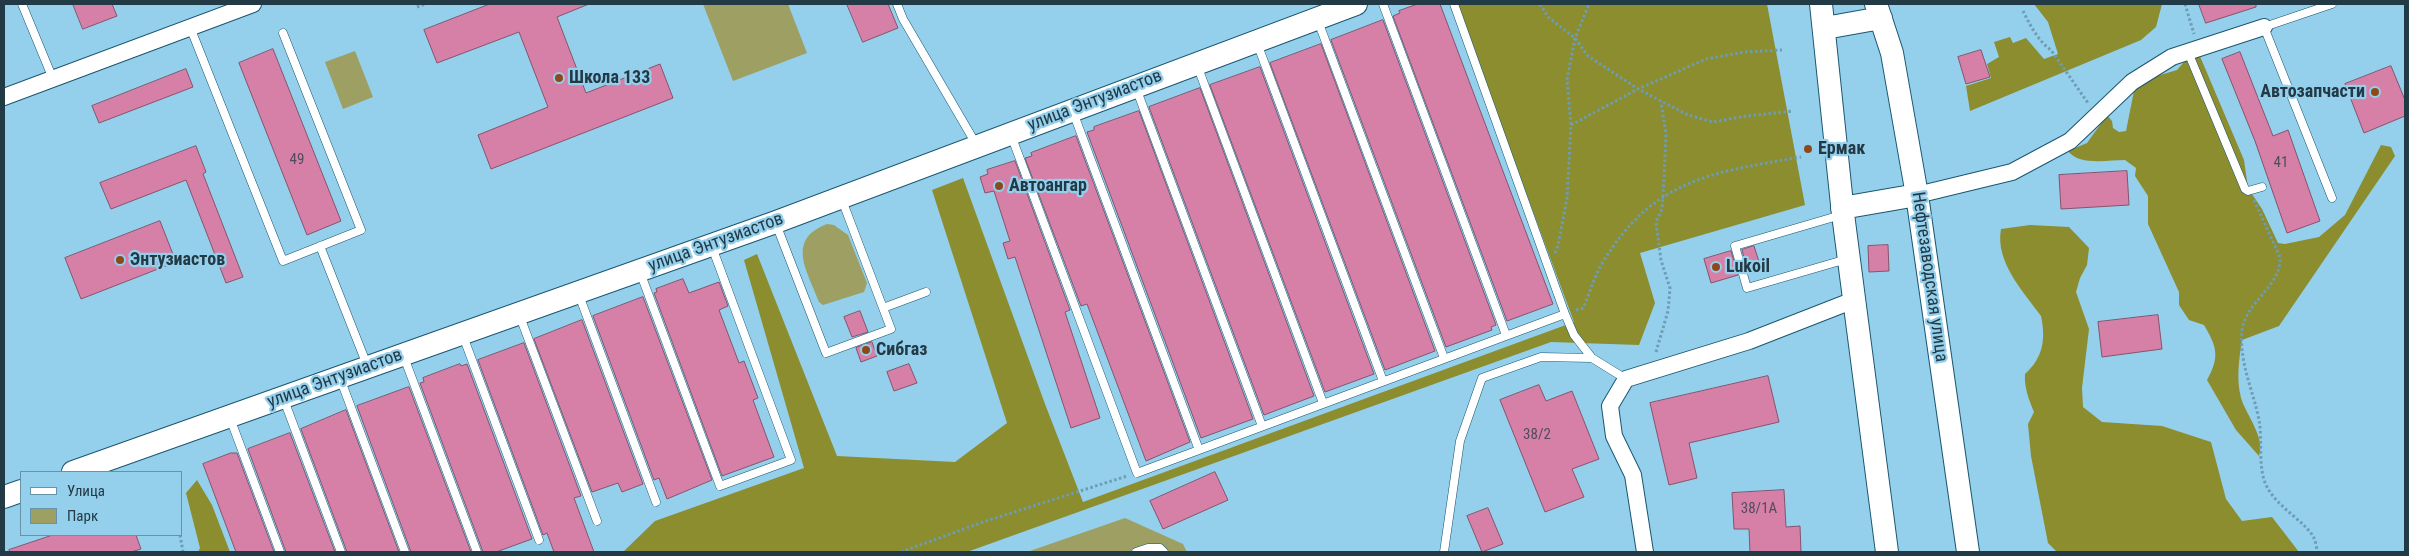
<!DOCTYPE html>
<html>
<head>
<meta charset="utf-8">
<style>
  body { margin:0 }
  #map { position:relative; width:2409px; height:556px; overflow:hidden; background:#94cfec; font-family:"Roboto Condensed",sans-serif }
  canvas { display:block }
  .frame { position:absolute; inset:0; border:5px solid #223a45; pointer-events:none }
  .legend { position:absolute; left:20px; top:471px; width:162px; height:65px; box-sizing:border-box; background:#94cfec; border:1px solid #6693a9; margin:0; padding:6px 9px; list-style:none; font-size:15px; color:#223a45 }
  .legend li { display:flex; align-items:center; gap:10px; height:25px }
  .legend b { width:25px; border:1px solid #6693a9 }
</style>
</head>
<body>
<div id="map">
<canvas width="2409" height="556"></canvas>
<div class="frame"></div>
<ul class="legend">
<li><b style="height:6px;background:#fff"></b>Улица</li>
<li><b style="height:14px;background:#9da062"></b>Парк</li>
</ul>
</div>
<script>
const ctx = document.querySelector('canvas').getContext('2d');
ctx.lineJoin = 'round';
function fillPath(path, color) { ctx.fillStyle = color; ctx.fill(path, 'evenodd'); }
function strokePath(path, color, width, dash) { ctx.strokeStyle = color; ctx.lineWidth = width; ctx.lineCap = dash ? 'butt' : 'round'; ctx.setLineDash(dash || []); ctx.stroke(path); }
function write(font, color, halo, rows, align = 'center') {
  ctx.font = font + ' "Roboto Condensed",sans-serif'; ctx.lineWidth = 4.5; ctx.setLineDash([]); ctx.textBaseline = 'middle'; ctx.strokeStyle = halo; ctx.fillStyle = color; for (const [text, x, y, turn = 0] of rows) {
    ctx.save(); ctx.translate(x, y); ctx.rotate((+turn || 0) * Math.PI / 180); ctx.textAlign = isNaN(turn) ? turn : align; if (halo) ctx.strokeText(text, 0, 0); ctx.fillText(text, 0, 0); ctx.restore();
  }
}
fillPath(new Path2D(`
  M703,4h85l19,49 -74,28z
  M355,51l18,46 -30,12 -18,-47z
  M827,224l7,1 14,10 19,48 -3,9 -41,13 -4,-3c-11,-30 -34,-62 8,-78z
  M1125,518l58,26 4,8h-160z`), '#9da062');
fillPath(new Path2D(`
  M1456,4h311l38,201 -165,48 15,50 -16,42 -88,-3 -584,210h-344l32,-31 149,-53 -60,-208 13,-6 80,202 118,6 52,-39 -75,-233 31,-12 82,226 38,98 491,-180z
  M2034,4h128l-6,23 -15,13 -171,71 -4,-25 25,-8 -4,-14 12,-7 -5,-15 16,-5 3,6 13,-5 18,21 14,-5 -10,-32z
  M2191,54h8l45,106 4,28 14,21 16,34 7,1 34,-7 26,-22 36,-70 10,2 4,9 -116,170 -37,14c-3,20 -6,39 -1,58 5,17 25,40 18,58l-23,-26 -29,-50c13,-23 10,-33 -3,-55l-15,-5 -10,-15v-13l-31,-68v-28l-13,-20 1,-8 -11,-8c-17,0 -46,6 -57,-9l19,-8 20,-28 5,6 1,7 6,4 7,-1 8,-40 23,-15 20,-6z
  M2030,225l39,2 20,21 -2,17 -7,13 -4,14 13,37 -7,59 1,19 19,15 60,4 49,16 15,57 16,22 30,-4 27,35h-242l-9,-9 -17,-87 -3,-32 6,-12c-5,-12 -10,-25 -9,-38 18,-16 21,-35 16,-58 -18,-25 -46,-54 -40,-87z
  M197,480l15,25 18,47h-32l2,-4 -14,-55z`), '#8b8d2e');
const building = new Path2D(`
  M73,4h39l5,12 -34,13z
  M490,4h99l-32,13 29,76 74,-29 13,34 -182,71 -13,-34 70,-28 -29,-75 -82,31 -13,-33z
  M847,4h41l10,24 -35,14z
  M1418,4h22l113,300 -46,17 -114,-305 7,-3 -1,-2z
  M2199,4h57v3l-50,16z
  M1383,20l113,305 -5,2 1,3 -46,17 -115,-307z
  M1321,44l114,307 -50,19 -115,-307z
  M273,49l68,172 -34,14 -68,-172z
  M1981,50l9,27 -24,7 -8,-27z
  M2240,52l33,84 15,-6 32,91 -33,12 -32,-92 -33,-82z
  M2391,66l14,34v16l-41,17 -19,-49z
  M1260,67l114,307 -49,18 -115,-307z
  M186,69l7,18 -94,36 -7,-17z
  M1200,88l114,308 -50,19 -115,-308z
  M1139,111l114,308 -52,19 -114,-306 7,-2v-3z
  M1076,136l114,306 -44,19 -59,-157 -6,2 -56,-148 7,-2 -1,-3z
  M196,146l10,26 -3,2 40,103 -17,6 -40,-103 -75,29 -11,-26z
  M1015,161l55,149 -5,2 35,106 -29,10 -56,-171 -7,2 -5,-16 7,-2 -16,-50 -9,2 -5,-16 8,-3 -1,-4z
  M2127,171l2,34 -68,4 -2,-34z
  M160,221l16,41 -95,37 -16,-41z
  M1888,245l1,26 -20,1 -1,-26z
  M1754,246l7,22 -13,4 -6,-22z
  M1731,251l7,24 -27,8 -7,-24z
  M683,279l6,14 30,-11 9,24 -9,4 20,53 5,-2 14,37 -5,2 21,57 -52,19 -68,-183 3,-1 -1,-3z
  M643,297l69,183 -45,19 -8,-21 -5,2 -61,-164z
  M860,311l8,21 -16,5 -8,-20z
  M2158,315l4,34 -60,8 -4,-35z
  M582,320l61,164 -21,8 -4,-9 -26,9 -58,-153z
  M872,342l5,14 -16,6 -5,-14z
  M524,343l57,153 -7,2 20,54h-40l-7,-19 -4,2 -65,-175z
  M460,364l1,2 6,-2 65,175 -36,13h-13l-63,-169 4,-1 -1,-4z
  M909,364l8,19 -23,8 -7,-19z
  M1768,376l11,46 -90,21 8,35 -28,7 -19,-82z
  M1539,385l7,16 26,-10 27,68 -27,10 12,28 -39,15 -45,-112z
  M409,387l62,165h-60l-54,-146z
  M346,410l53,142h-52l-46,-123z
  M290,433l45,119h-49l-38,-103z
  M231,453h6l37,99h-38l-33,-88z
  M1215,472l13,28 -65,29 -13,-28z
  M1784,490l2,37 14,-1 1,26h-51l-1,-23h-15l-2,-36z
  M1488,508l15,36 -21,8 -15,-36z
  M53,535h83l5,14 -10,3h-121l-1,-2z`);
fillPath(building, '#d680a8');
strokePath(building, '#85536a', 1);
const lane = new Path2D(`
  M22,4l31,75
  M897,4l6,15 73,125
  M1383,4l123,331
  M2332,4l-68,23 68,171
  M1318,21l126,337
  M190,27l93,234 78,-31 -78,-197
  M1257,43l126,338
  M2188,52l57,137 3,2 14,-4
  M1197,65l126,338
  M1136,88l126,338
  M1073,112l126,338
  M1011,135l126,338 428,-159 -111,-310
  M1841,215l-106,31 12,42 100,-29
  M776,224l50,129 65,-24 -49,-129
  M320,246l47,119
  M640,272l80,214 71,-26 -79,-213
  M579,295l77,207
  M883,308l43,-16
  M519,314l78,207
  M1565,314l9,21 18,23
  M463,336l76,204
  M404,357l73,195
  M340,378l65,174
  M284,400l57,152
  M230,418l50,134
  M1136,552l12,-4h12l4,4
  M1444,552l16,-111 22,-63 59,-21 51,1 34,21`);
const street = new Path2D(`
  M4,97l249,-93
  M1917,195l95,-23 58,-31 62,-59 40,-25 92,-30
  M1645,552l-12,-77 -19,-39 -4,-30 16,-27 123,-38 105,-41`);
const secondary = new Path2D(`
  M1821,4l22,210 44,338
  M1876,4l16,49 25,142 51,357
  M1825,28l56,-10
  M1842,208l75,-13
  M73,472l703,-250 580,-218
  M4,497l17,-6`);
strokePath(lane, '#1a5670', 9);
strokePath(street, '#1a5670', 18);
strokePath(secondary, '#1a5670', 24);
strokePath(new Path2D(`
  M1540,4l8,13 27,21 13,18 50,33 50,26 25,7 33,-6 47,-5
  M2185,4l9,30
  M417,7l8,-3
  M2023,11c7,14 15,30 28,39l37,53
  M1571,125l67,-36 68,-30 38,-7 38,-2
  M2254,200l26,57c2,29 -34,44 -38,73 -3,34 11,59 17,90 4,21 -2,48 8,67 11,21 39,35 47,51 2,4 2,10 4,14
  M1555,253l3,-7 9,-48 4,-73 -4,-45 8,-42 14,-34
  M1576,310l7,-2c7,-15 11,-32 20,-46 50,-83 110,-90 198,-105
  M1656,352l12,-41 2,-23 -9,-28 -5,-38 6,-13 1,-12 3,-63 -5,-32
  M180,535l3,17
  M901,552l82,-30 144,-46`), '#6d9cb3', 3, [2.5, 2.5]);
strokePath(lane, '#fff', 8);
strokePath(street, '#fff', 16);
strokePath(secondary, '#fff', 22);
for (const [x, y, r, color] of [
  [559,78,5,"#8c491b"],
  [2375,92,5,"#8c491b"],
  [1808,149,5,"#8c491b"],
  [999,186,5,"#8c491b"],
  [120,260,5,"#8c491b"],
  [1716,267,5,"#8c491b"],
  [866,350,5,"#8c491b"]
]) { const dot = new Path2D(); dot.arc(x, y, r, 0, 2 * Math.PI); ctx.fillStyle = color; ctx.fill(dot); strokePath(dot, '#94cfec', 2); }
write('15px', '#4f4c5e', null, [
  ["49",297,160],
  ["41",2281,163],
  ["38/2",1537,435],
  ["38/1А",1759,509]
]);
write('bold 18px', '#223a45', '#94cfec', [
  ["Школа 133",569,78],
  ["Автозапчасти",2365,92,"right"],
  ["Ермак",1818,149],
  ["Автоангар",1009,186],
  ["Энтузиастов",130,260],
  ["Lukoil",1726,267],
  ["Сибгаз",876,350]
], 'left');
write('18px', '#223a45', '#94cfec', [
  ["улица Энтузиастов",1095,101,-21],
  ["улица Энтузиастов",716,243,-20],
  ["Нефтезаводская улица",1929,277,82],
  ["улица Энтузиастов",335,379,-20]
]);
</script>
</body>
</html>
